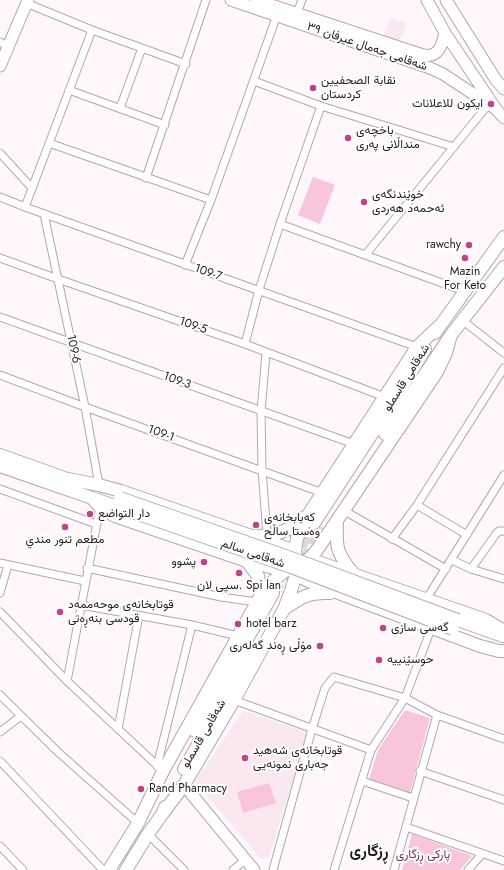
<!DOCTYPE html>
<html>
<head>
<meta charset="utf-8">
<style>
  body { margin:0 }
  canvas { display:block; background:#fff7fa }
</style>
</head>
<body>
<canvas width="504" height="870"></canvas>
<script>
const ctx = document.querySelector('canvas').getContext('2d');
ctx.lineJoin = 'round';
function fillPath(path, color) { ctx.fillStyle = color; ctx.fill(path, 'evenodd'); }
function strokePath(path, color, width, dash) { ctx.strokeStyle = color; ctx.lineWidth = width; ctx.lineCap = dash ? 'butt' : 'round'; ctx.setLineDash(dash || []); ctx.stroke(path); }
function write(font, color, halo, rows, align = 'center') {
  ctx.font = font + ' Jost,Vazirmatn,sans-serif'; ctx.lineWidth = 4; ctx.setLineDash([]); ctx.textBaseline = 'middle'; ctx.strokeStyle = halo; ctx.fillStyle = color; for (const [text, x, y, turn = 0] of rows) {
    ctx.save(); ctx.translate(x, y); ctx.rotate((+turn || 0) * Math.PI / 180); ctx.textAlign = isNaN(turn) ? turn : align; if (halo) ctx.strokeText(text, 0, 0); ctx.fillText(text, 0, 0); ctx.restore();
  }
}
fillPath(new Path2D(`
  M391,18l16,5 -7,19 -17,-6z
  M243,711l63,20 2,2 -39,124 -8,2 -66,-77z`), '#f9e8ef');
fillPath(new Path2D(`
  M313,177l22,8 -15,39 -22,-9z
  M405,710l25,8 -20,75 -41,-14 9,-29z
  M269,783l7,20 -33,10 -6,-21z
  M412,834l60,22 -12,14h-58z`), '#f9c5dc');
strokePath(new Path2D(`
  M304,561l19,-33
  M273,593l41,-70`), '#ded6d9', 12, [12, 6]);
const street = new Path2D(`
  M26,3l66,27 94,34
  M297,13l5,-13
  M0,42l8,4
  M254,81l67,25 133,41
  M69,90l96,35
  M120,108l22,-60
  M49,143l162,57
  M0,153l32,35
  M146,178l60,-178
  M0,197l25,10c130,47 261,93 392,140
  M25,207l67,-177
  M44,214l41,193 14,78
  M280,224l184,67
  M366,254l122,-149
  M0,258l58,21 187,65 140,53
  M185,265l26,-65 66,-185
  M0,317l354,127
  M462,320l42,33
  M245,344l14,-54 21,-66 41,-118
  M266,353l-5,59 1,58 5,65
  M0,375l85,32 238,86
  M0,489l96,35
  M417,505l50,30
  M343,510l103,59
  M392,539l25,-34 87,-137
  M452,560l19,9 33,10
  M0,563l85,18
  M87,568l134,29 36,5
  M471,569l25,-35 3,-3h5
  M0,593l8,-28
  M427,598l77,-123
  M81,605l111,20 46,11
  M0,612l67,69 96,90
  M67,681l33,-174
  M0,695l58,57 80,71
  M234,700l137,50
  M118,729l21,-114
  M0,732l21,-16
  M0,761l103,109
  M157,766l35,-141
  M420,771l84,29
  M362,781l51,17
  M406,827l98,34
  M148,834l36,36
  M0,846l23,24
  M233,870l12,-10
  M273,870l39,-141 13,-41 9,-11 71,21 32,17 67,24
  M334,870l37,-120 34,-52 26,-69
  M394,870l43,-155
  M468,870l14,-16`);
const secondary = new Path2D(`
  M231,0l199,68 13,6 53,35
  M256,0l167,55c15,3 19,-9 22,-22
  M427,0l18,33 51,76 8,9
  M446,0l50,80 8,9
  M0,66l28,-66
  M184,785l70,85`);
const primary = new Path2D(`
  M435,333l69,-96
  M385,434l66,-99 53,-68
  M0,455l70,25
  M0,466l118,41
  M63,478l36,7 22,6 174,60
  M92,498l8,9 15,9 132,45 38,10
  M337,521c-1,26 -1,32 16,52
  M314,523l78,-120 33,-54
  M254,536c20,1 37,-6 51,-19
  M247,561l11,15 3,19
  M318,562l168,58 18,11
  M296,575l18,9 166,62 19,5h5
  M284,609c17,-12 25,-17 46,-16
  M458,620l45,16
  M195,731l78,-138
  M184,769l68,-118
  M163,813l21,-28 50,-85 50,-91 7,-18 6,-20v-10l-2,-10 2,-13 11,-23 109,-168 21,-20
  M109,870l29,-47 25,-52 102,-183 20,-17 12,-5 12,-7 8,-9 120,-178 9,-19 5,-18
  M126,870l22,-36 15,-21 2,-6`);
strokePath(street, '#b3a7ac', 9);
strokePath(secondary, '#b3a7ac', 13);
strokePath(primary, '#b3a7ac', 14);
strokePath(street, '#fff', 7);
strokePath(secondary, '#fff', 11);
strokePath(primary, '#fff', 12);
const primaryBridge = new Path2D(`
  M120,498l174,61 164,61
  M118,507l173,60 162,62`);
strokePath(primaryBridge, '#b3a7ac', 14, []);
strokePath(primaryBridge, '#fff', 12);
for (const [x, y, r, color] of [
  [313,88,4,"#c34189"],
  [491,104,4,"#c34189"],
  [348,138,4,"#c34189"],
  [364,202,4,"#c34189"],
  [469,245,4,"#c34189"],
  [465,258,4,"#c34189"],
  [90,514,4,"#c34189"],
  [256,525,4,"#c34189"],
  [65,527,4,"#c34189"],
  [204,562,4,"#c34189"],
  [239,573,4,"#c34189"],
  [60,612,4,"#c34189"],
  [238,624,4,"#c34189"],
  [383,628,4,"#c34189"],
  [320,646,4,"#c34189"],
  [379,660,4,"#c34189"],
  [245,758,4,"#c34189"],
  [141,789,4,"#c34189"]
]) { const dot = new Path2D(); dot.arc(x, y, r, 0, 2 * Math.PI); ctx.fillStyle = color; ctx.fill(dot); strokePath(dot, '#fff', 1.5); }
write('12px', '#201c1e', '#fff', [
  ["شەقامی جەمال عیرفان ٣٩",367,47,19],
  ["109-7",208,273,19],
  ["109-5",193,326,19],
  ["109-6",73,349,78],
  ["شەقامی قاسملو",407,378,-58],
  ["109-3",177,381,20],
  ["109-1",161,434,20],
  ["شەقامی سالم",253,554,19],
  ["شەقامی قاسملو",204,734,-60]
]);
write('12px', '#201c1e', '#fff', [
  ["نقابة الصحفیین",321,81],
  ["کردستان",321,95],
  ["ايكون للاعلانات",483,104,"right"],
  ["باخچەی",356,131],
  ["منداڵانی پەری",356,145],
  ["خوێندنگەی",372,195],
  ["ئەحمەد هەردی",372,209],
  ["rawchy",461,245,"right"],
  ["Mazin",465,272,"center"],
  ["For Keto",465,286,"center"],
  ["دار التواضع",98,514],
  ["کەبابخانەی",264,518],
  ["وەستا ساڵح",264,532],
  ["مطعم تنور مندي",65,540,"center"],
  ["پشوو",196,562,"right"],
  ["سپی لان. Spi lan",239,586,"center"],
  ["قوتابخانەی موحەممەد",68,605],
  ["قودسی بنەڕەتی",68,619],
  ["hotel barz",246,624],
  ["گەسی سازی",391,628],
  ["مۆڵی ڕەند گەلەری",312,646,"right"],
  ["حوسێنییە",387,660],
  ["قوتابخانەی شەهید",253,751],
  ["جەباری نمونەیی",253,765],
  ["Rand Pharmacy",149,789]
], 'left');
write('12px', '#763155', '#fff', [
  ["پارکی ڕزگاری",423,855]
]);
write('bold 16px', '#201c1e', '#fff', [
  ["ڕزگاری",369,852]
]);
</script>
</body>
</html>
